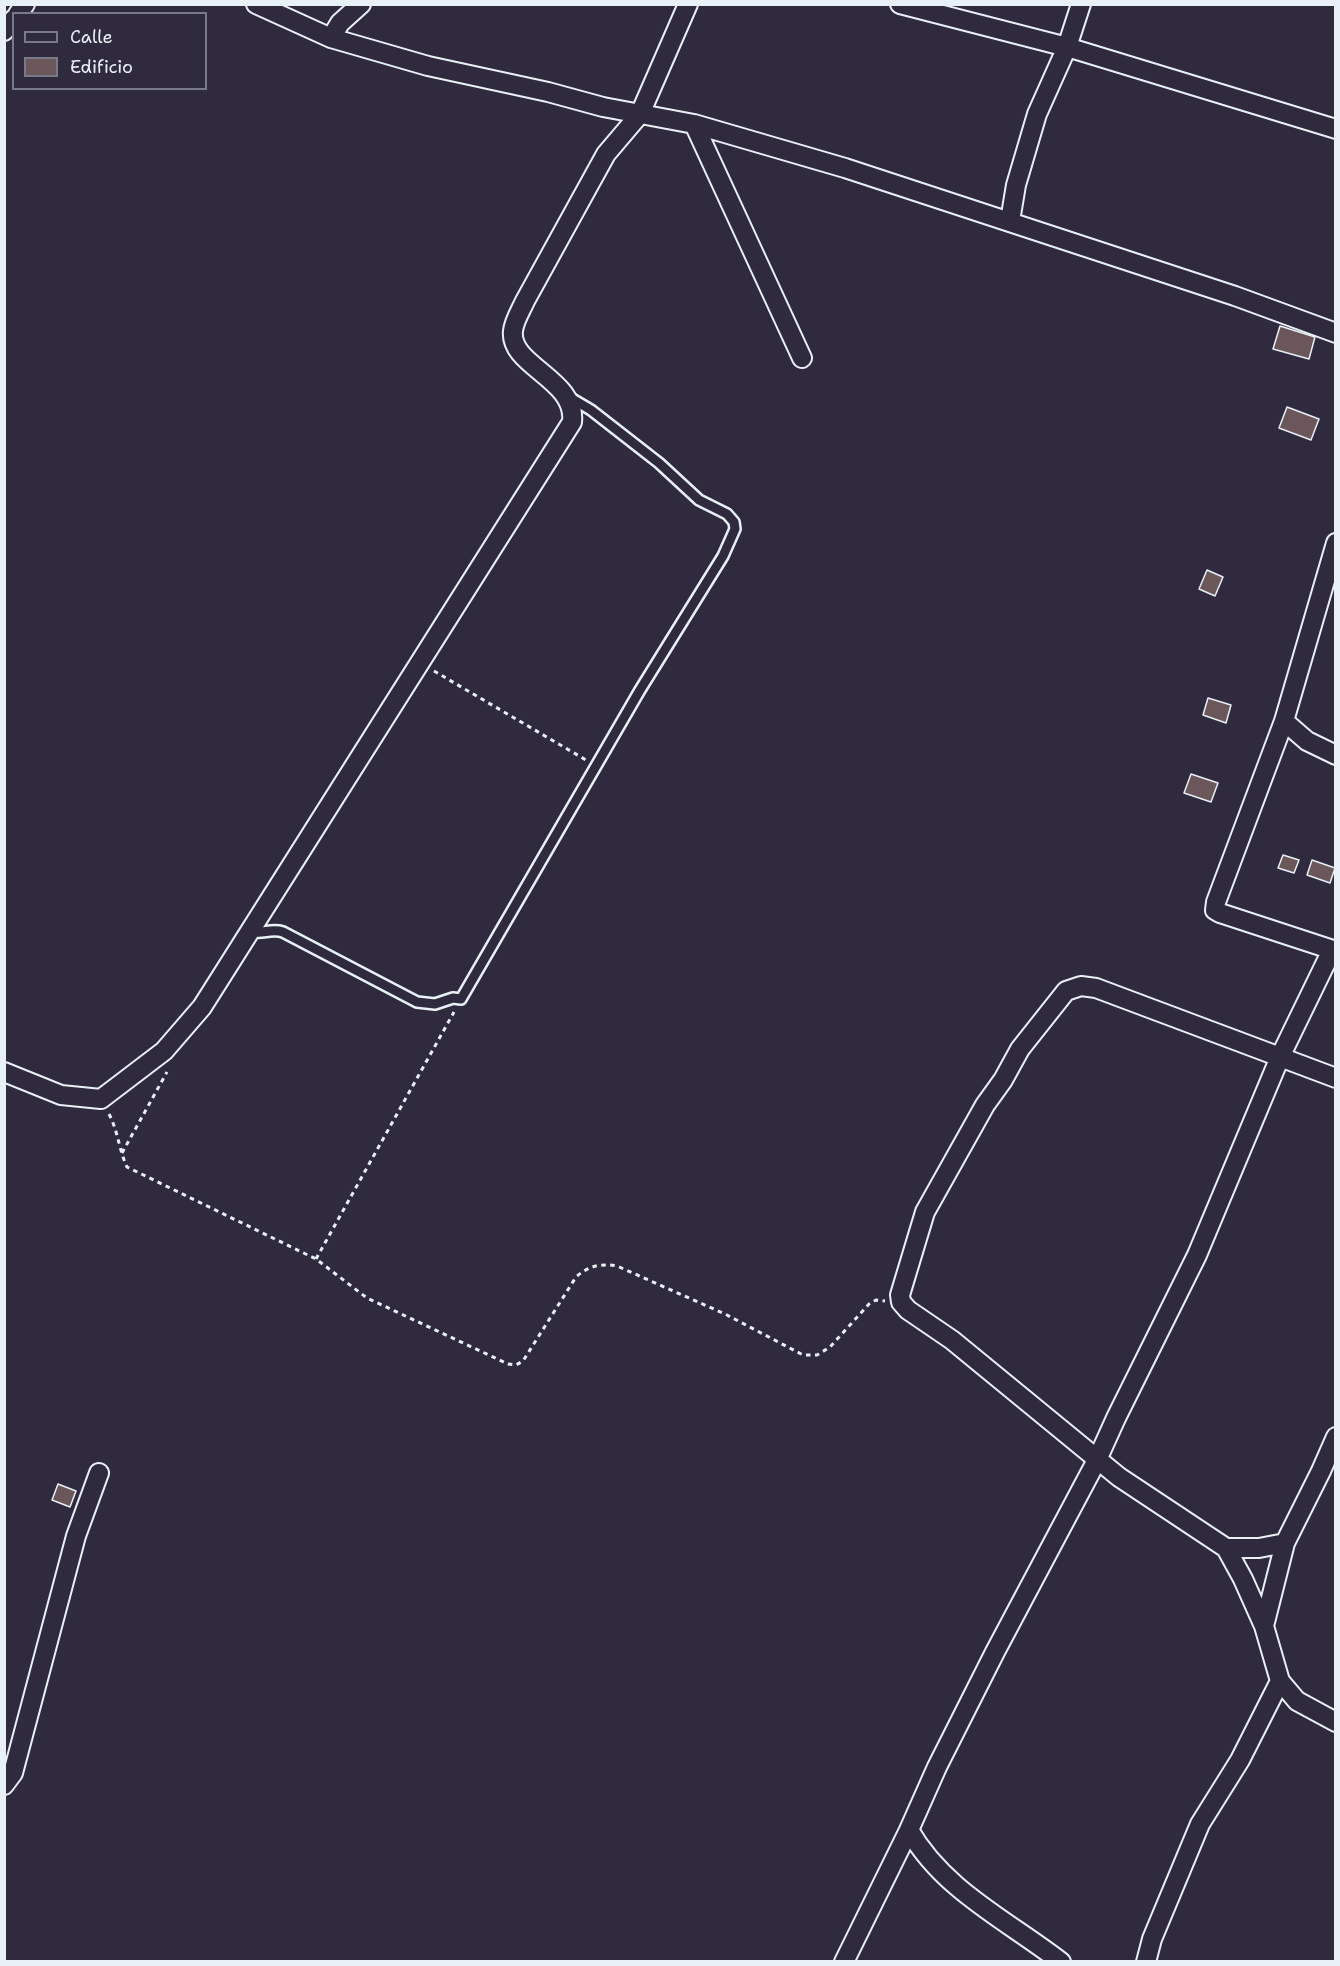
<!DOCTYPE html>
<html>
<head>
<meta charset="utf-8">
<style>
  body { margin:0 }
  #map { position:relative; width:1340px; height:1966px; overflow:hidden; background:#2f2a3d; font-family:"Shantell Sans",sans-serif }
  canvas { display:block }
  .frame { position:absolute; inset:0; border:6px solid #e8f1f8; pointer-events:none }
  .legend { position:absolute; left:12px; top:12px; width:195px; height:78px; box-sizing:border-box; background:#2f2a3d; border:2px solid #797a88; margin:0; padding:8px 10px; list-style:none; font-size:18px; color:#e8f1f8 }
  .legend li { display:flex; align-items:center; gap:12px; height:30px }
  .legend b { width:30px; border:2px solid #797a88 }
</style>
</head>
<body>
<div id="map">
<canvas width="1340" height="1966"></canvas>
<div class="frame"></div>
<ul class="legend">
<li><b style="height:8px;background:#2f2a3d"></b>Calle</li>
<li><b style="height:16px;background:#6b5659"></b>Edificio</li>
</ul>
</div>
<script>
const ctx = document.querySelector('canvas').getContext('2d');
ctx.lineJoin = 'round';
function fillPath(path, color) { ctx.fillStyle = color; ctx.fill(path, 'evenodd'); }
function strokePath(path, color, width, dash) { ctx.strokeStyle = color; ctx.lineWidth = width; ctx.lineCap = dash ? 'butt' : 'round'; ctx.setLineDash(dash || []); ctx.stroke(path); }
const building = new Path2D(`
  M1280,326l35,11 -6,22 -36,-10z
  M1287,407l32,12 -8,21 -32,-12z
  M1207,570l16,7 -8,19 -16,-7z
  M1208,698l23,7 -5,18 -23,-8z
  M1191,774l27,9 -7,19 -27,-9z
  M1283,855l16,5 -5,13 -16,-5z
  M1312,860l23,8 -5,15 -23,-8z
  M58,1484l18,7 -6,16 -18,-7z`);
fillPath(building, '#6b5659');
strokePath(building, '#e8f1f8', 1.5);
const lane = new Path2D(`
  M250,931c11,4 21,-3 33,1l134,70 18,2 18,-6 8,1 179,-309 83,-134 12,-27 -1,-7 -7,-8 -28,-14 -40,-37 -68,-53 -22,-13`);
const street = new Path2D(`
  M256,4l75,34 97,28 120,26 55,15 91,17 151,44 390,128 101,37
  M900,4l167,43 269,82
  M18,14l7,-10
  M4,31l10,-12
  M331,38l9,-15 21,-19
  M694,124l108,234
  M1010,221l6,-36 21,-71 30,-67 14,-43
  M1336,543l-52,178 -68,181 -1,8 5,3 116,38
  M1284,721l23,20 29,14
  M4,1072l57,23 40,4 63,-48 38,-44 370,-585c5,-43 -63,-56 -59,-91 1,-10 8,-21 12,-30l81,-147 34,-40 48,-110
  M1336,1078l-240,-90 -15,-2 -15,5 -46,58 -17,31 -18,25 -60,107 -25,83 1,7 7,8 44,30 167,137 107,71h33l26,-5 36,-72 15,-34
  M1226,1548l17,31 21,47 16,55 17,20 39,21
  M1264,1626l21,-83
  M4,1785l9,-12 63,-237 23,-63
  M844,1962l65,-132
  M1061,1962c-53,-41 -118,-72 -152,-132l28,-63 58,-115 102,-192 19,-42 81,-163 83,-198 52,-107
  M1146,1962l6,-23 48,-115 40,-64 40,-79`);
strokePath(lane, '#e8f1f8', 14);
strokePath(street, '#e8f1f8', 22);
strokePath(new Path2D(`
  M434,671l152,89
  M109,1114c9,17 10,36 18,53l189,92 51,39 141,66 8,1 7,-4 53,-84c12,-11 25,-14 41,-11l108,48 78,41h14l13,-8 39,-43 7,-4 9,1
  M122,1153l45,-81
  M316,1259l138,-247`), '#e8f1f8', 3, [4.5, 4.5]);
strokePath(lane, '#2f2a3d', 9);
strokePath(street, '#2f2a3d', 18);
</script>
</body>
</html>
